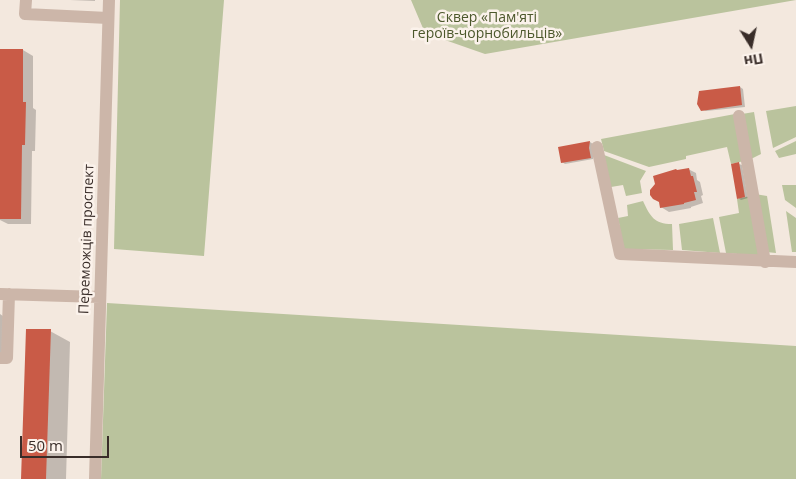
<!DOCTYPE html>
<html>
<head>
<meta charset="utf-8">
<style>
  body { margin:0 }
  #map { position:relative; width:796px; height:479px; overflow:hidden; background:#f3e8de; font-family:"Open Sans",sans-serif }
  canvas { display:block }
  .north { position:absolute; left:726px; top:20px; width:50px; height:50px; -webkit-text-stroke:4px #fbf2eb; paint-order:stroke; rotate:170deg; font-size:14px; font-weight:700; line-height:20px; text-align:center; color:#392d29 }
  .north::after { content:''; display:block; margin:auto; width:18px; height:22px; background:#392d29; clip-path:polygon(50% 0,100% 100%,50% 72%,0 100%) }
  .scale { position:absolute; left:20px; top:436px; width:89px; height:22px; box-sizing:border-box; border:2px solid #392d29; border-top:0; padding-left:6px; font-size:15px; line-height:18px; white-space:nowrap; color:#392d29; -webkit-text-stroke:4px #fbf2eb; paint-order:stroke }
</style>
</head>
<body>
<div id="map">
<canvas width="796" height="479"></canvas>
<div class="north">Пн</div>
<div class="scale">50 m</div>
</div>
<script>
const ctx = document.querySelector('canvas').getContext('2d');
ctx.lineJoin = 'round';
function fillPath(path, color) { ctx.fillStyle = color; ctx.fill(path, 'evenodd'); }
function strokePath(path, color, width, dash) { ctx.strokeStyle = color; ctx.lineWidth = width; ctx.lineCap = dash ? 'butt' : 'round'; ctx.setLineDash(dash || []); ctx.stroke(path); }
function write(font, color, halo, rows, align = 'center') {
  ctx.font = font + ' "Open Sans",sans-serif'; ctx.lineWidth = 5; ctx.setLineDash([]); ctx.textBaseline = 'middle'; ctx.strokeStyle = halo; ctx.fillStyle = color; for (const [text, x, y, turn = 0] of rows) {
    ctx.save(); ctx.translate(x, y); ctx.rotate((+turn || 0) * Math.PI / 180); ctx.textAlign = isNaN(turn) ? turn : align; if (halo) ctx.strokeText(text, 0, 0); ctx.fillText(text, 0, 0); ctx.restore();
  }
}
fillPath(new Path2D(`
  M120,0h104l-20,256 -90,-7z
  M411,0h385l-311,54 -60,-21z
  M796,106v31l-23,11 -7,-37z
  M754,112l7,42 -12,6 -7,-46z
  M735,114l9,47 -13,3 -4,-17 -41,9v3l-37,8 -45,-16 -3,-12z
  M796,141v13l-17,4 -4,-7z
  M604,155l42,16 -6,10 2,12 -16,3 -3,-11 -12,2z
  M782,185h14v23l-11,-8z
  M755,194l12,2 9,57 -10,-1z
  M750,196l10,60 -34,-3 -7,-36 20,-4 -2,-14z
  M643,201c7,15 11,23 29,23l1,26 -49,-1 -6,-31 10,-2 -1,-11z
  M786,211l10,7v34h-4z
  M713,218l7,35 -38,-3 -3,-26z
  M107,303l689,43v133h-695z`), '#bac39d');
fillPath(new Path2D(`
  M70,0h25v1z
  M0,50h23l10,6v52l3,2 -1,41h-3l-1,73h-23l-8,-4z
  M740,87l3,2 2,18 -39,4 -4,-1z
  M590,142l3,2v15l-28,5 -3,-2 -3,-14z
  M739,164l3,1 6,33 -7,2 -3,-2z
  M688,169l8,4 1,7 3,2 3,13 -2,1 2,7 -12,4v1l-22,4 -8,-5z
  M0,314l9,6 -1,34h-8z
  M50,331l20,11 -4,137h-43z`), '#0003');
fillPath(new Path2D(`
  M0,49h23v53h3l-1,43h-3l-1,74h-21z
  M740,86l2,19 -41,6 -4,-7 2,-13z
  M590,141l-1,7 2,10 -30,5 -3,-16z
  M739,162l6,35 -8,2 -6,-35z
  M689,168l2,8h2l4,16h-3l2,8 -12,3v1l-24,4 -1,-6 -6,-3 -3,-4v-5l5,-6 -2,-8 23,-7 1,1z
  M26,329h25l-5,150h-25z`), '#c95b47');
strokePath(new Path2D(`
  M26,0l-1,14 83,4
  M739,116l26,146
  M597,147l23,107 176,8
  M0,294l100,3
  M0,358h7l2,-64
  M95,479l14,-479`), '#ccb6a9', 12);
write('14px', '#4c582c', '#fbf2eb', [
  ["Сквер «Пам'яті",487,18],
  ["героїв-чорнобильців»",487,34]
]);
write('14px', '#392d29', '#fbf2eb', [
  ["Переможців проспект",87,239,-88]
]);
</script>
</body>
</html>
